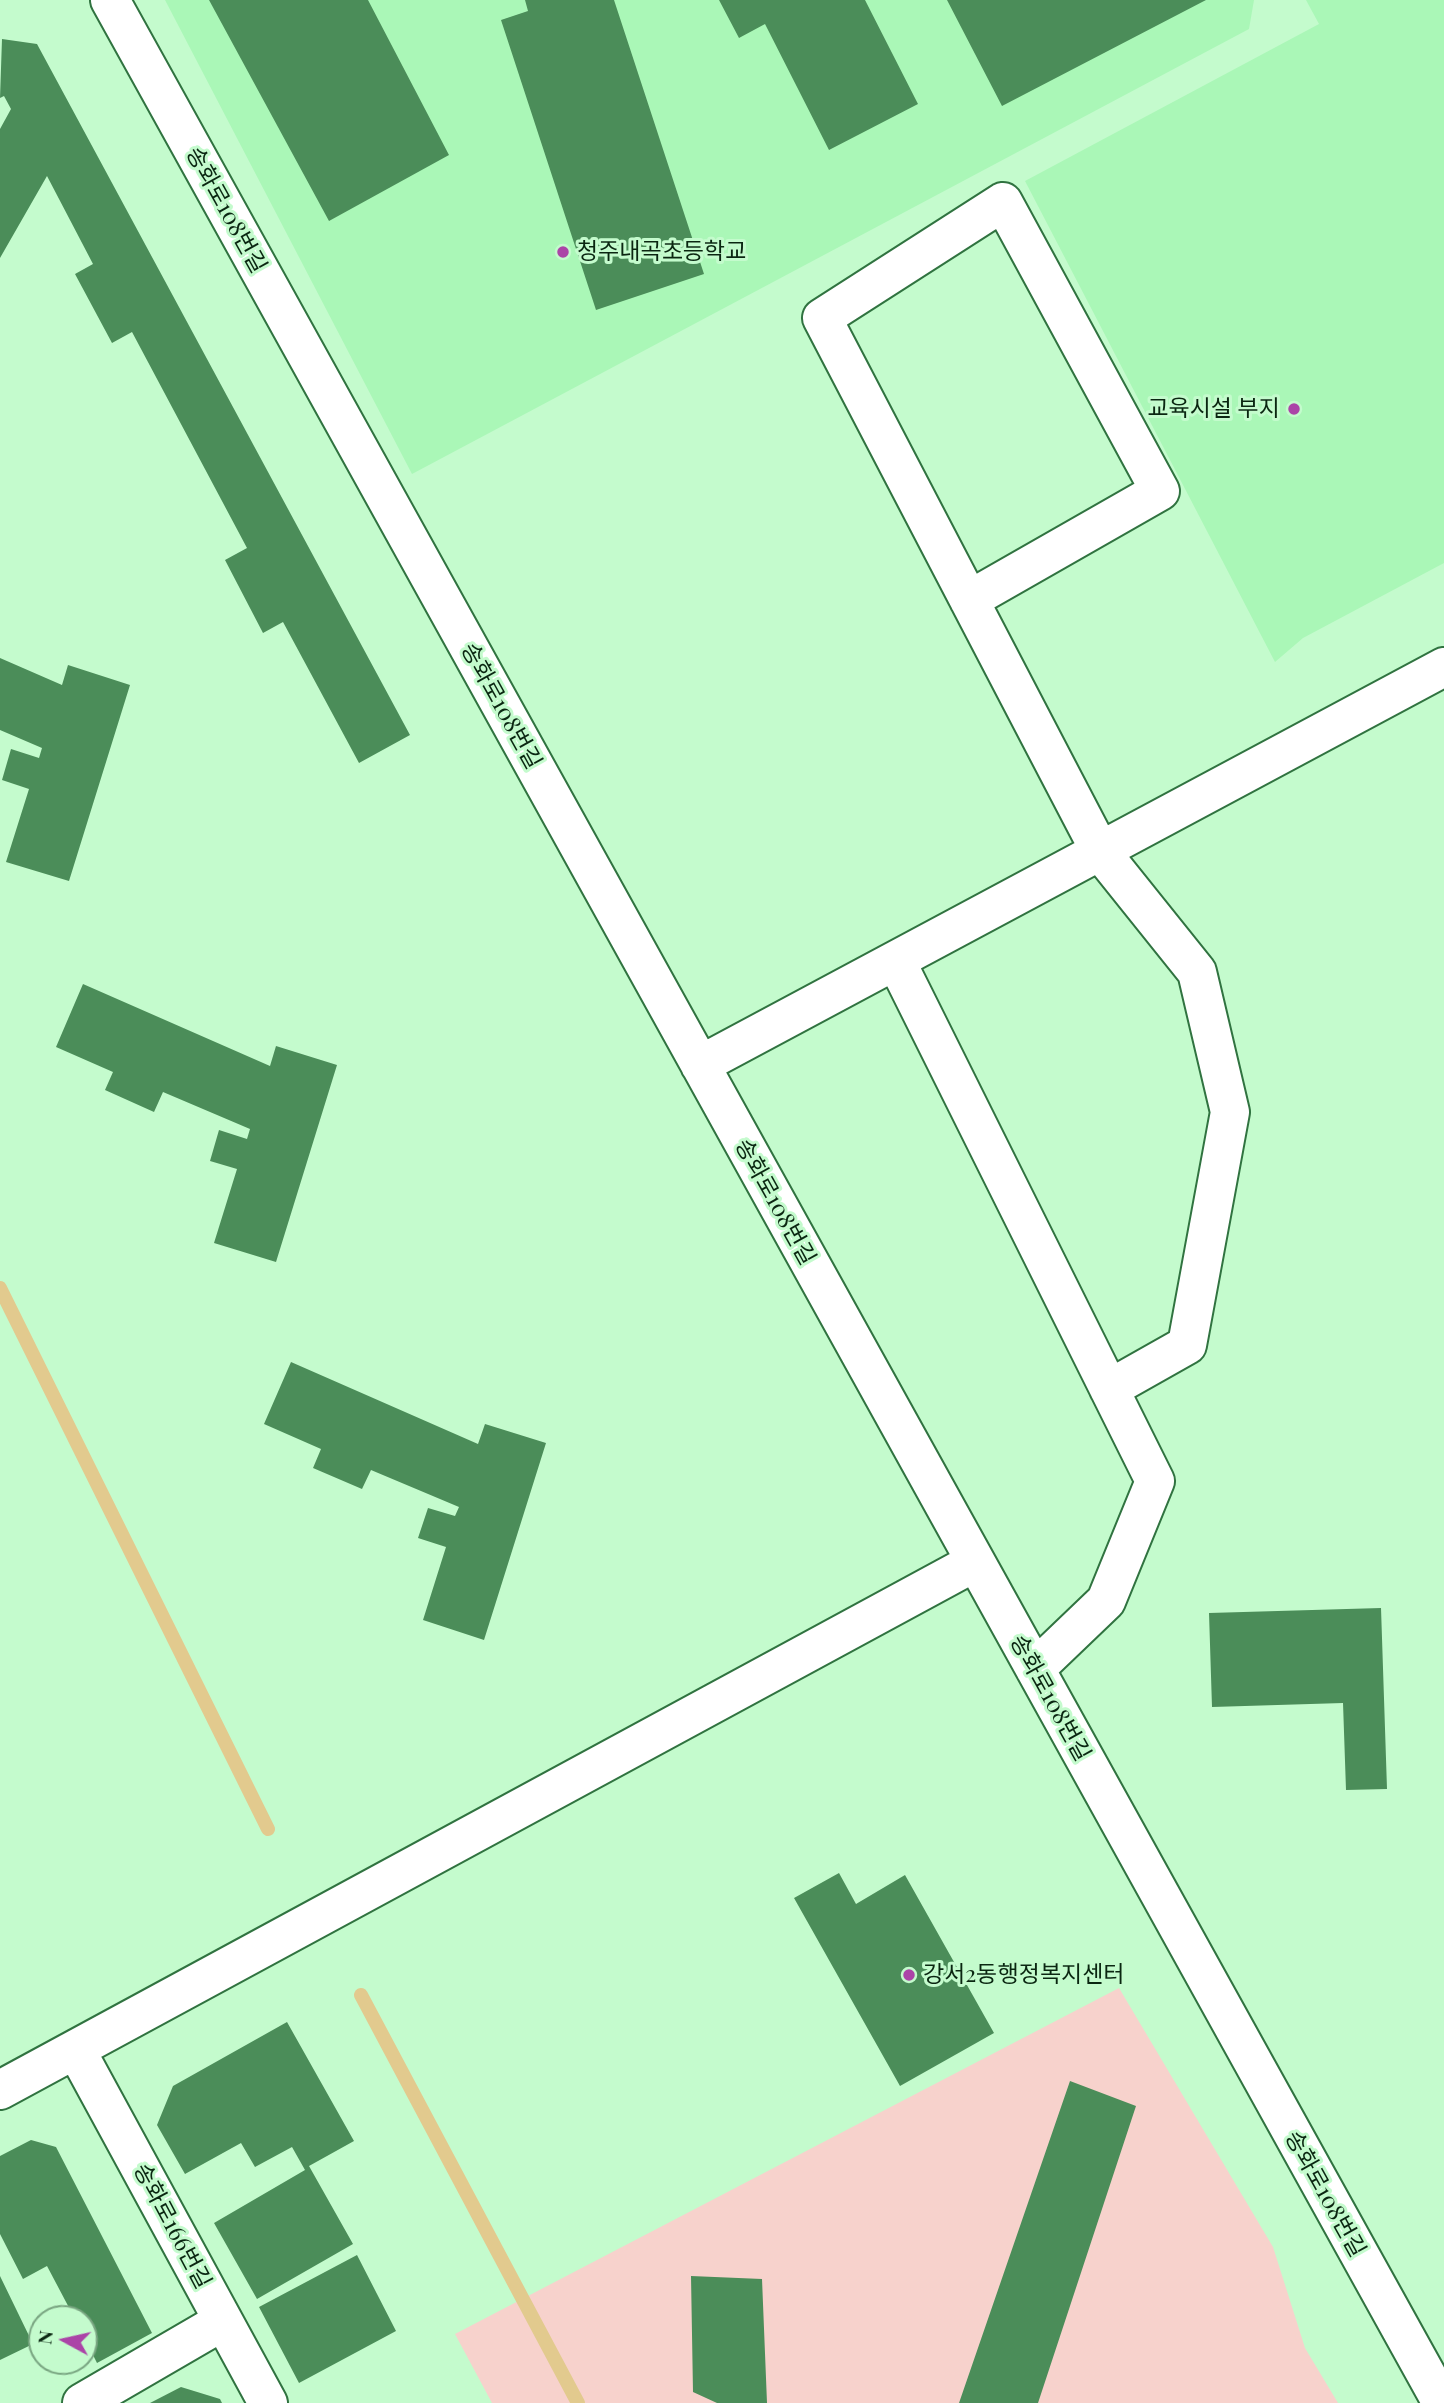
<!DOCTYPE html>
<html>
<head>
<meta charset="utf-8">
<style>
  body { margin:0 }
  #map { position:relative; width:1444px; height:2403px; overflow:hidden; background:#c4fbcd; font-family:"Playfair Display",serif }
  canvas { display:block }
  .north { position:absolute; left:28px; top:2305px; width:70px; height:70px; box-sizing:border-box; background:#c4fbcd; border:2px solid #7aa682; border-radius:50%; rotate:278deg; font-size:19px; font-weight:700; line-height:28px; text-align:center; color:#0a2611 }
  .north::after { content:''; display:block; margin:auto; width:24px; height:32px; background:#ab44a7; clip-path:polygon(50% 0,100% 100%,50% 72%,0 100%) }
</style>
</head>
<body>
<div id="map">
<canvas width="1444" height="2403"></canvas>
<div class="north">N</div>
</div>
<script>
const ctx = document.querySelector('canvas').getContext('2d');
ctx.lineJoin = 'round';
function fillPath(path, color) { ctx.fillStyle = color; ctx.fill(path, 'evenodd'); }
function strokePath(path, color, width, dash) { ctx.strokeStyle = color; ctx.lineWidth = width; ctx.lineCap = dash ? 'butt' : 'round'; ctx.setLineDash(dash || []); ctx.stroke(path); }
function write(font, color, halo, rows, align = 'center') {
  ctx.font = font + ' "Playfair Display","Noto Sans KR",serif'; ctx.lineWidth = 6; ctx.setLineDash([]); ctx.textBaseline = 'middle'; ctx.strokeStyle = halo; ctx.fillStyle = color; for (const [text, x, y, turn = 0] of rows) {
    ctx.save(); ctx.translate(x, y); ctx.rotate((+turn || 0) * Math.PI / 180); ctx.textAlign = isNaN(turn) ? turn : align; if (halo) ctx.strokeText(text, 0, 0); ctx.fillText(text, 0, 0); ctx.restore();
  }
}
fillPath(new Path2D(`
  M165,0h1089l-5,29 -837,445z
  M1306,0h138v563l-141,75 -28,24 -250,-481 294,-157z`), '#aaf7b7');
fillPath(new Path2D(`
  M1119,1988l154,259 32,101 33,55h-846l-37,-69z`), '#f7d2cc');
strokePath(new Path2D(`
  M0,1288l268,541
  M361,1995l217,408`), '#e2ca8e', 14);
fillPath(new Path2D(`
  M209,0h159l81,155 -120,66z
  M525,0h89l90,274 -108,36 -95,-290 27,-9z
  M719,0h146l53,104 -89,46 -64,-126 -26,14z
  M947,0h259l-204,106z
  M2,39l35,5 373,691 -51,28 -76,-141 -20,11 -38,-73 22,-12 -115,-216 -20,11 -37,-69 18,-10 -46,-88 -47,82v-129l11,-20 -7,-13 -4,2z
  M0,658l62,27 6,-20 62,20 -61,196 -63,-19 23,-73 -27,-9 9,-31 28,9 3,-10 -42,-18z
  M83,984l187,82 6,-20 61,19 -61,197 -62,-19 23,-74 -27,-8 9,-31 28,9 3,-10 -87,-37 -9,20 -49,-22 8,-18 -57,-25z
  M291,1362l187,82 7,-20 61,19 -62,197 -61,-20 23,-73 -28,-9 10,-30 27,8 4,-9 -88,-37 -9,19 -49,-21 8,-19 -57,-25z
  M1381,1608l6,181 -41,1 -3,-87 -131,4 -3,-94z
  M839,1873l17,31 49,-29 89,158 -94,53 -106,-188z
  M287,2022l67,119 -45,25 44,78 -96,55 -43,-76 91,-53 -13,-23 -37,20 -14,-24 -56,31 -28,-49 16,-39z
  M1070,2081l66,25 -98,297h-79z
  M31,2140l25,7 96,186 -55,30 -13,-26v-18h-9l-28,-53 -24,13 -23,-45v-78z
  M357,2255l39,76 -97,52 -40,-76z
  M0,2276l33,68 -33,16z
  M691,2276l71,3 5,124h-50l-24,-11z
  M181,2387l39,12 2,4h-72z`), '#4b8d59');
const minor = new Path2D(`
  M110,0l1332,2403
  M969,600l191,-109 -157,-289 -181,116 278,533 97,121 33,140 -43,233 -78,44
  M896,961l259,520 -49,120 -71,68
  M700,1065l744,-398
  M76,2050l192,353
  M0,2090l975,-528
  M82,2403l141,-82`);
strokePath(minor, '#307340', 42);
strokePath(minor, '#fff', 38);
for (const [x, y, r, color] of [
  [563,252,7,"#ab44a7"],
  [1294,409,7,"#ab44a7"],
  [909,1975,7,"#ab44a7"]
]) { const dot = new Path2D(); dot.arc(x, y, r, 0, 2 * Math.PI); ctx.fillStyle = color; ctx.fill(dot); strokePath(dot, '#c4fbcd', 2.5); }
write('23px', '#0a2611', '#c4fbcd', [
  ["송화로108번길",226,210,61],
  ["송화로108번길",501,706,61],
  ["송화로108번길",775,1202,61],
  ["송화로108번길",1050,1698,61],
  ["송화로108번길",1325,2194,61],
  ["송화로166번길",172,2226,62]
]);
write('23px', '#0a2611', '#c4fbcd', [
  ["청주내곡초등학교",577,252],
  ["교육시설 부지",1280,409,"right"],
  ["강서2동행정복지센터",923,1975]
], 'left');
</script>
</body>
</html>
